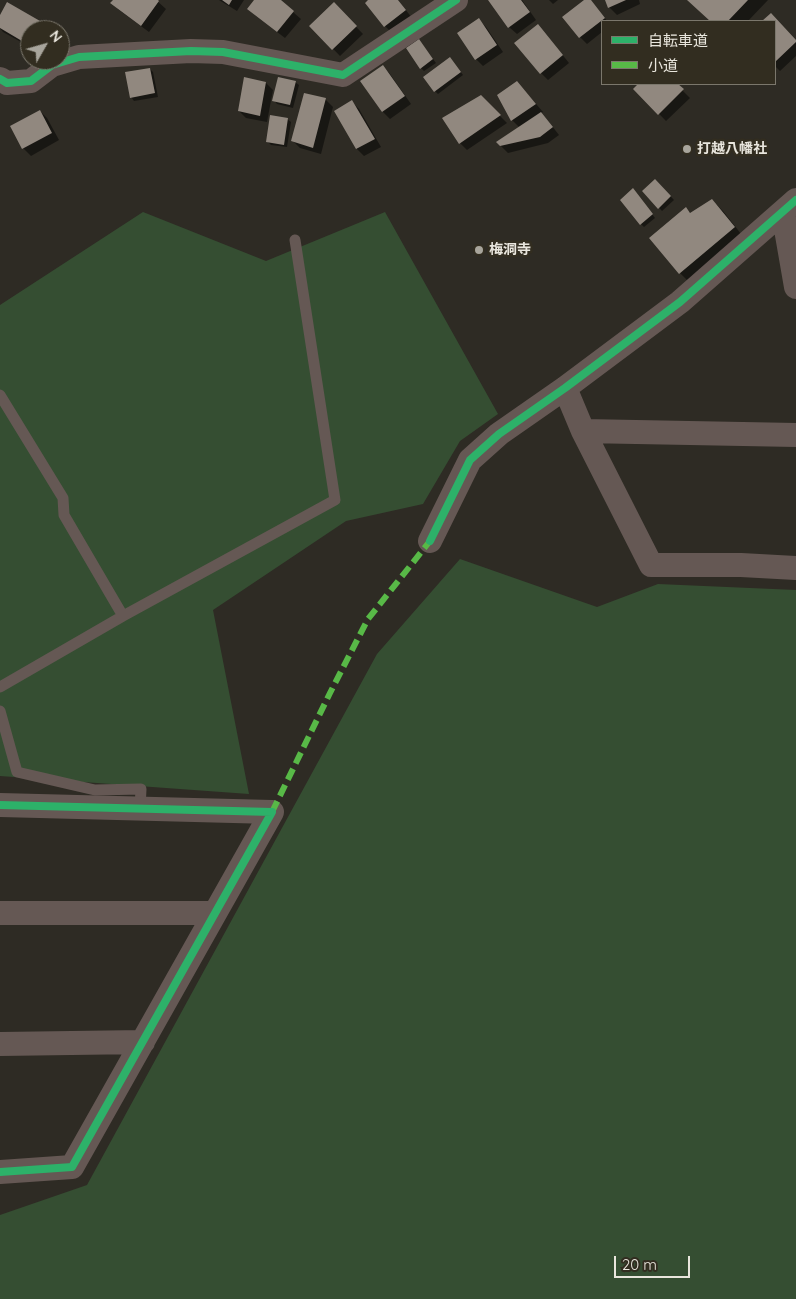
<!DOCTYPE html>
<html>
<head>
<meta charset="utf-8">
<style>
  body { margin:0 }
  #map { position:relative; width:796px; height:1299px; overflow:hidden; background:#2e2b24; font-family:Quicksand,"Noto Sans JP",sans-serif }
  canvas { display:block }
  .legend { position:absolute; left:601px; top:20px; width:175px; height:65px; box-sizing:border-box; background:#322d20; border:1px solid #7b776c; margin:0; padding:6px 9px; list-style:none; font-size:15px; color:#e9e6dd }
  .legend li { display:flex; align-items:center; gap:10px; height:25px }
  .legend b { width:25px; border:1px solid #7b776c }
  .north { position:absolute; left:20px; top:20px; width:50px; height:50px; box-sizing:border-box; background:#322d20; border:1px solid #7b776c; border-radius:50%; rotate:52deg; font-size:14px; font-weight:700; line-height:20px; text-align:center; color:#e9e6dd }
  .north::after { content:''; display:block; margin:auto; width:18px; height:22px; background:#a8a59c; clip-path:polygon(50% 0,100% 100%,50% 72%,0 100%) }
  .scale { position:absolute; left:614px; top:1256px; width:76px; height:22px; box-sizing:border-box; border:2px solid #e9e6dd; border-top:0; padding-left:6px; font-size:15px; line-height:18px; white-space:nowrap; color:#e9e6dd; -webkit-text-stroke:4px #322d20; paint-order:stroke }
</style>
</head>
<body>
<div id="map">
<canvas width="796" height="1299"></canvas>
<ul class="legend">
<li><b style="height:6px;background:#2db169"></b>自転車道</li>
<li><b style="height:6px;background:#58b947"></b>小道</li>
</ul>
<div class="north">N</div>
<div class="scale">20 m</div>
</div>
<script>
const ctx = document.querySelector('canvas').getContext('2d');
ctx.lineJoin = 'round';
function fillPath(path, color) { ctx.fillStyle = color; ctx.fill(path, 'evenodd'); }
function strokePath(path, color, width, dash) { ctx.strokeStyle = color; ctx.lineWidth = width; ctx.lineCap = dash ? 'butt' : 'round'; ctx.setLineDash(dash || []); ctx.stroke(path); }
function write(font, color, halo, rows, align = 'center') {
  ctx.font = font + ' Quicksand,"Noto Sans JP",sans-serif'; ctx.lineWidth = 5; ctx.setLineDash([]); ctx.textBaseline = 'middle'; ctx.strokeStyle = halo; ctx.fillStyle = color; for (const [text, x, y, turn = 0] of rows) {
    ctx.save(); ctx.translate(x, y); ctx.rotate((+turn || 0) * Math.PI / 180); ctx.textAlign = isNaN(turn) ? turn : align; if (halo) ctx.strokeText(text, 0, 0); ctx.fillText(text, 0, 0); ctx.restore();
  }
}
fillPath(new Path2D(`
  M143,212l123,49 119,-49 113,202 -38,27 -37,63 -77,17 -133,89 36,184 -249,-18v-471z
  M460,559l137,48 61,-23 138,6v709h-796v-84l87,-30 290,-531z`), '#354e32');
fillPath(new Path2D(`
  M114,0h42l10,9 -17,23 -30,-22 -7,-7z
  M219,0h25l-7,11z
  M256,0h23l22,19 -16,19 -29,-22 -7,-7z
  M371,0h27l14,18 -20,15 -7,-7z
  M489,0h33l14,20 -19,14 -8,-7z
  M549,0h9l-5,4z
  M586,0h4l17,21h-5v11l-15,12 -7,-7z
  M606,0h33l1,4 -23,11 -8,-8z
  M688,0h80l-20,21h-37z
  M8,3l32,19 7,7 -1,1h-16v17l-27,-15 -3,-4v-11z
  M334,4l29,30 -23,22 -29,-30z
  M771,15l25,26v15l-16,15 -5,-5v-45h-11z
  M478,19l8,8 17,25 -20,14 -7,-7z
  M545,33l24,30 -21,17 -7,-7z
  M422,44l14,19 -12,8 -3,-3z
  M453,62l10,13 -25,19 -3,-3z
  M383,66l7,8 21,30 -21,15 -7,-7 -21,-31z
  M150,69l3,3 5,25 -24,4 -3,-4z
  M245,79l21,4 7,7 -6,32 -21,-4 -7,-7z
  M295,82l4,3 -6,23 -16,-4 -3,-4z
  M638,84h38l14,14 -24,23 -31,-32 4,-4z
  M524,90l19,22 -2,1 7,8 11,14 -11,8 -40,10 -10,-10 22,-15 -8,-8 -13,-24z
  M305,94l21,6 7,7 -12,47 -21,-6 -7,-7z
  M480,96l27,27 -40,27 -7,-7z
  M352,102l7,7 22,38 -17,9 -7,-7 -22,-38z
  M40,111l7,7 12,22 -28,16 -8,-8 -12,-21z
  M287,119l4,3 -4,25 -16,-2 -4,-4z
  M655,180l19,20 -12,11 -18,-20z
  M636,193l19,25 -11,9 -3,-3z
  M712,200l11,11 22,28 -54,45 -11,-11 -30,-35 36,-29 5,5z`), '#0007');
fillPath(new Path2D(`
  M113,0h45l1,1 -18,25 -31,-23z
  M222,0h10l-3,5z
  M254,0h27l13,11 -17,21 -30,-23z
  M368,0h30l8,10 -22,17 -19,-24z
  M488,0h33l9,12 -22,16z
  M584,0h7l14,18 -26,20 -17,-21z
  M605,0h21l-18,8z
  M687,0h61l-20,21h-18z
  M7,2l33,19 -5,9h-5v9l-3,5 -27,-16v-13z
  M334,2l23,24 -25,24 -23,-24z
  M771,13l25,27v2l-21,20v-41h-13z
  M479,18l18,27 -22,15 -18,-27z
  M538,24l25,31 -23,19 -26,-31z
  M419,39l14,20 -13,10 -14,-21z
  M450,57l11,15 -27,20 -11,-15z
  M383,65l22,31 -23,16 -22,-31z
  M150,68l5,25 -25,5 -5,-26z
  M244,77l22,5 -6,34 -22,-5z
  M278,77l18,4 -6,24 -18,-4z
  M517,81l19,23 -25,17 -14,-26z
  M636,84h42l6,5 -26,26 -25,-26 4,-4z
  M304,93l22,5 -13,50 -22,-7z
  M481,95l20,20 -42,29 -17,-26z
  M352,100l23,39 -19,10 -22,-38z
  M40,110l12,23 -30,16 -12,-23z
  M541,112l12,15 -13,10 -40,9 -4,-4z
  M270,115l18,3 -4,27 -18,-3z
  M655,179l16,17 -13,13 -16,-18z
  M633,188l20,26 -13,11 -20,-25z
  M712,199l23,28 -56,47 -30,-36 37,-31 4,6z`), '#91887f');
strokePath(new Path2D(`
  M0,395l63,103 1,17 59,101 -123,71
  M123,616l212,-116 -40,-260
  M0,711l17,61 78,18 46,-1 -1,20`), '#655854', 11);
strokePath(new Path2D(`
  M0,79l7,4 24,-2 21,-16 27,-8 112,-6 32,1 120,23 113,-75
  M783,212l13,75
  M565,388l18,43 68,134h90l55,3
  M583,431l213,4
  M430,541l40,-81 29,-26 66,-46 115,-86 116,-102
  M0,805l272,7 -200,355 -72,5
  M0,913h215
  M0,1044l143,-2`), '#655854', 24);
strokePath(new Path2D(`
  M272,812l58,-119 38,-74 62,-78`), '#58b947', 6, [12, 6]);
strokePath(new Path2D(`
  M0,79l7,4 24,-2 21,-16 27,-8 112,-6 32,1 120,23 113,-75
  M430,541l40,-81 29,-26 66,-46 115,-86 116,-102
  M0,805l272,7 -200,355 -72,5`), '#2db169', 8);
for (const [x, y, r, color] of [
  [687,149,5,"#a8a59c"],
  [479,250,5,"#a8a59c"]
]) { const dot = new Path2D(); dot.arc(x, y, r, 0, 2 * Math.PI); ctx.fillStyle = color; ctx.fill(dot); strokePath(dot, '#322d20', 2); }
write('bold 14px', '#e9e6dd', '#322d20', [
  ["打越八幡社",697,149],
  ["梅洞寺",489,250]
], 'left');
</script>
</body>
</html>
